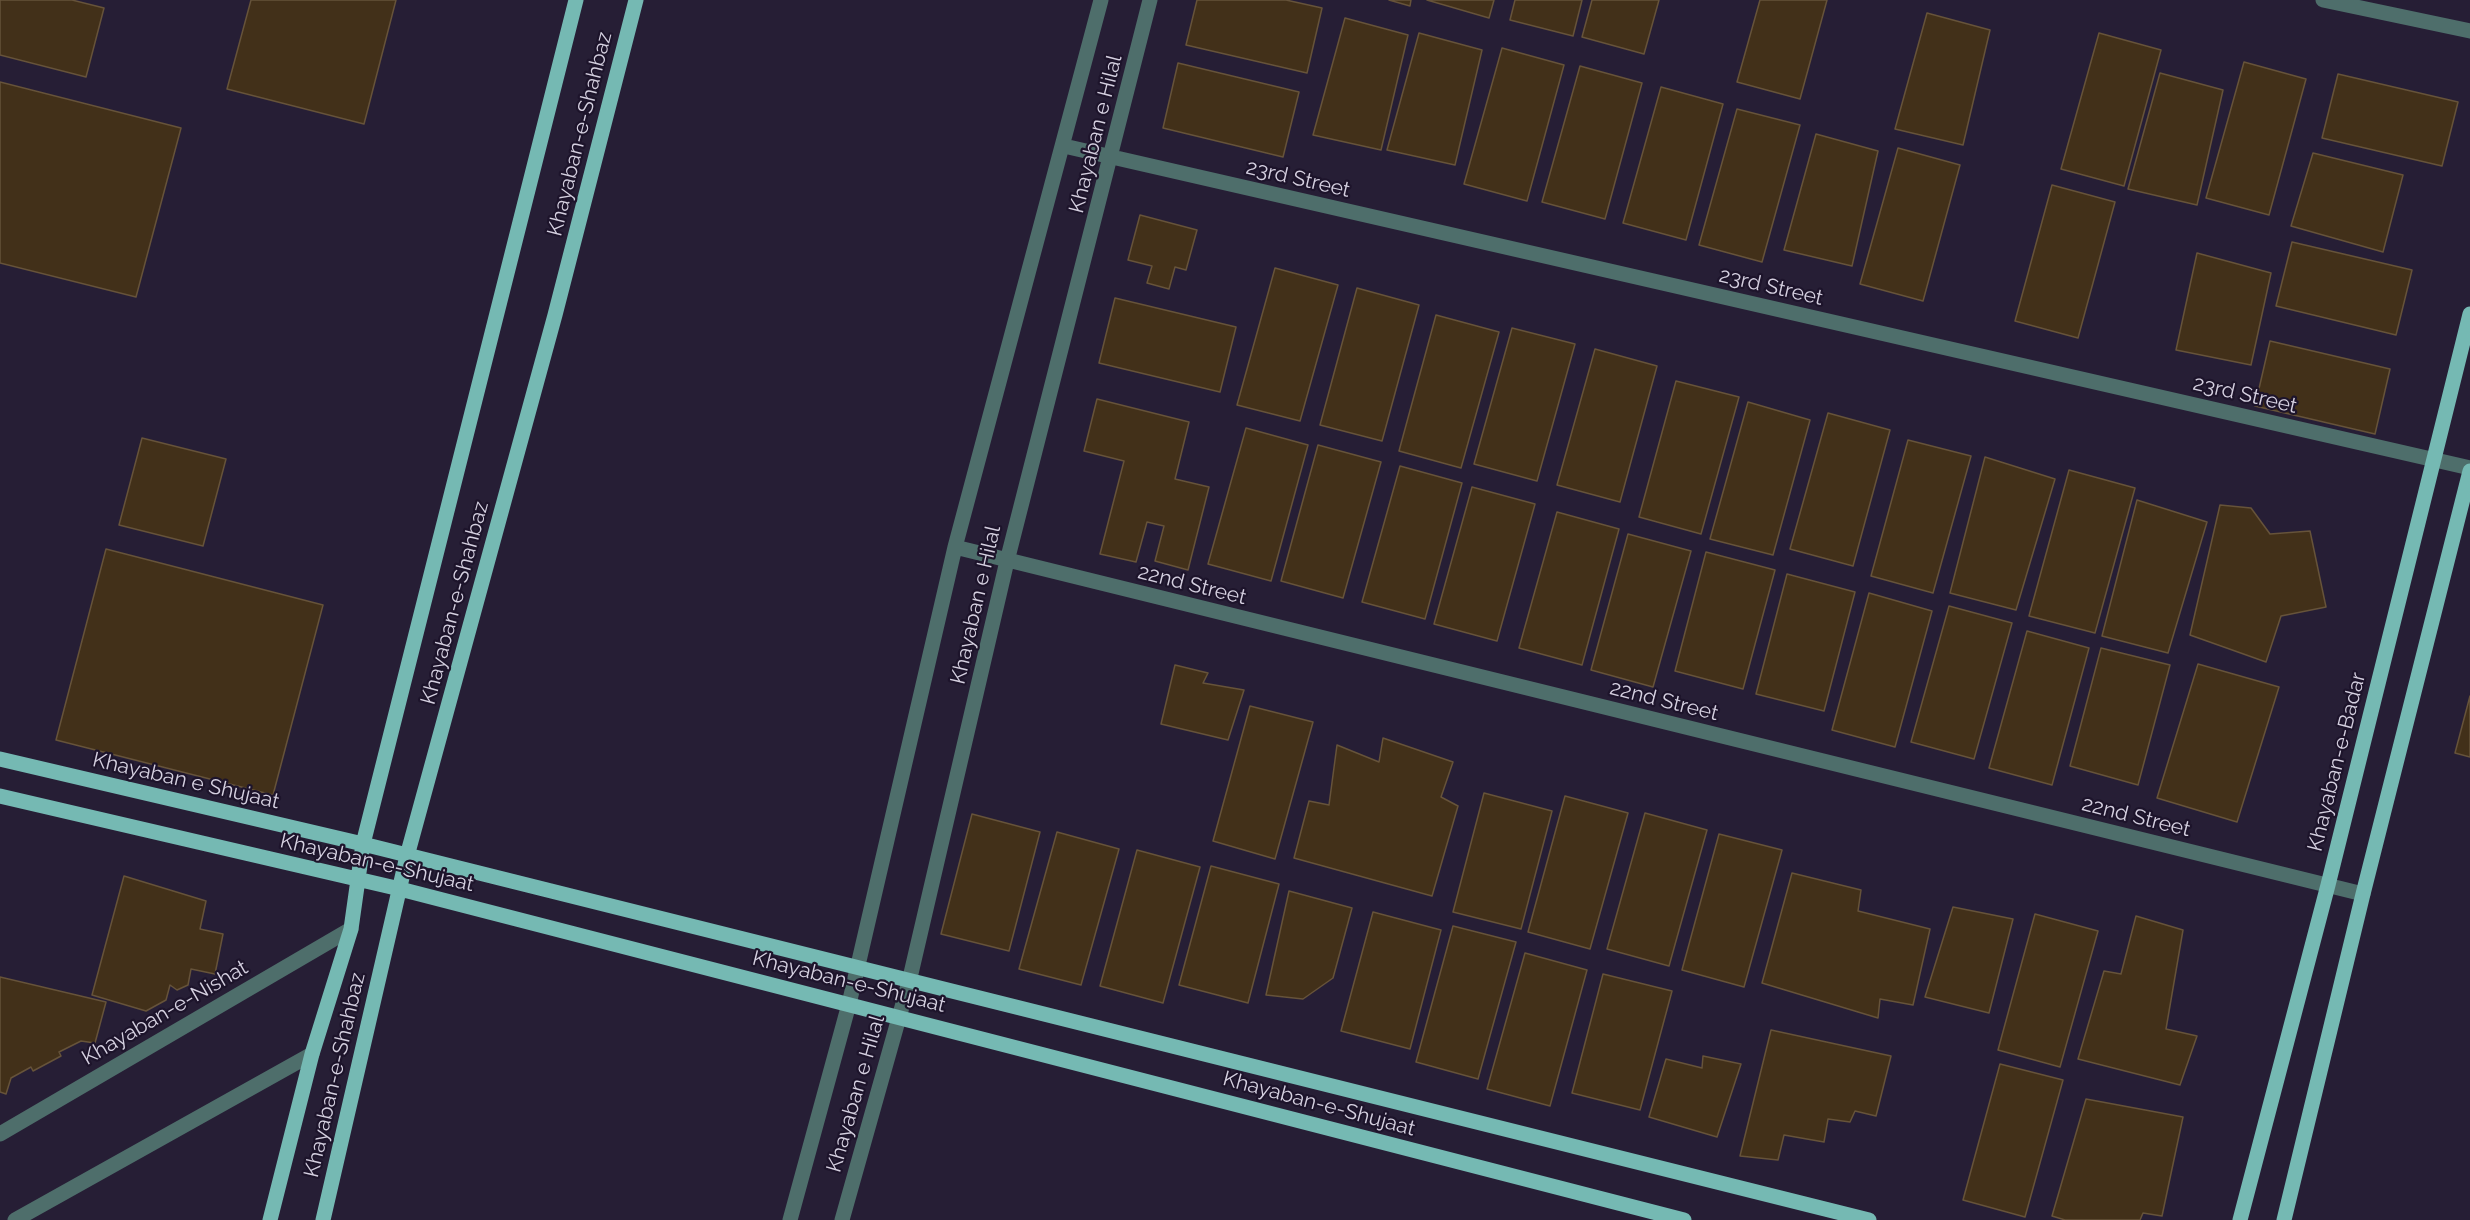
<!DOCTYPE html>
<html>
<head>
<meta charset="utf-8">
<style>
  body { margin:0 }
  canvas { display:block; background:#261e35 }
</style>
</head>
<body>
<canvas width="2470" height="1220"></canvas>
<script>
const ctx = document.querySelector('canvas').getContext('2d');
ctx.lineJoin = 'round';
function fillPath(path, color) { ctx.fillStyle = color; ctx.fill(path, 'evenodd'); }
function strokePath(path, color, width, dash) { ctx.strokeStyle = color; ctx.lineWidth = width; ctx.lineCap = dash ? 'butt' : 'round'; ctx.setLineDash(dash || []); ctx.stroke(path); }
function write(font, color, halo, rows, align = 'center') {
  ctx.font = font + ' Raleway,sans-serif'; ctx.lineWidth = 4.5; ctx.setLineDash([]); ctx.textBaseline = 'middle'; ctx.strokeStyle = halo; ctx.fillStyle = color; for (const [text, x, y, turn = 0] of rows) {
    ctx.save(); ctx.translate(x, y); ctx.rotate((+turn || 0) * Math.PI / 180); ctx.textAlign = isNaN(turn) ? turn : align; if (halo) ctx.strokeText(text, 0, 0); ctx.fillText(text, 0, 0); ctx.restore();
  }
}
const building = new Path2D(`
  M0,0h72l32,8 -18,69 -86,-22z
  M251,0h145l-32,124 -137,-35z
  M1197,0h89l36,8 -15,65 -121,-28z
  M1389,0h22l-1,6z
  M1427,0h67l-5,18z
  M1515,0h67l-9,36 -63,-16z
  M1592,0h67l-15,54 -62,-17z
  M1760,0h67l-27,99 -63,-17z
  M1927,13l63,17 -27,115 -68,-16z
  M1345,18l63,17 -27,115 -68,-15z
  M1419,33l63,17 -27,115 -68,-15z
  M2099,33l62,17 -37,136 -63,-17z
  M1502,48l62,17 -37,136 -63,-17z
  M2244,62l62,17 -37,136 -63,-17z
  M1178,63l121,29 -16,65 -120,-29z
  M1580,66l62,17 -37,136 -63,-17z
  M2160,73l63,17 -26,115 -69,-16z
  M2338,74l120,28 -16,64 -120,-28z
  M0,82l181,46 -45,169 -136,-34z
  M1661,87l62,17 -37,136 -63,-17z
  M1737,109l63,16 -38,137 -63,-17z
  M1816,134l62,17 -26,115 -68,-16z
  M1898,148l62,17 -37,136 -63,-17z
  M2313,153l90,22 -20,77 -92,-26z
  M2052,185l63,17 -37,136 -63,-17z
  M1140,215l57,15 -11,40 -11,-3 -6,22 -22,-6 5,-17 -24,-6z
  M2292,242l120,28 -16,65 -120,-29z
  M2197,253l74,20 -20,92 -75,-15z
  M1275,268l63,17 -38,136 -63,-16z
  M1357,288l62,17 -37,136 -62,-16z
  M1115,298l121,29 -16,65 -121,-29z
  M1436,315l63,17 -38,136 -62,-17z
  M1512,328l63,16 -38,137 -63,-17z
  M2270,341l120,28 -15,65 -120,-28z
  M1595,349l62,17 -37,136 -63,-17z
  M1676,381l63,16 -38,137 -62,-17z
  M1097,399l92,23 -14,57 34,8 -21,83 -33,-9 9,-35 -17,-4 -11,40 -36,-8 24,-93 -40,-10z
  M1748,402l62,18 -37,135 -63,-16z
  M1828,413l62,17 -37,136 -63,-17z
  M1246,428l62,17 -37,136 -63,-17z
  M142,438l84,21 -23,87 -84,-21z
  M1908,440l63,16 -38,137 -62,-17z
  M1318,445l63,17 -38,136 -62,-17z
  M1985,457l70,22 -39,131 -66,-17z
  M1400,466l62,17 -37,136 -63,-17z
  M2069,470l66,18 -40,145 -66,-17z
  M1472,487l63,17 -38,137 -63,-17z
  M2137,500l70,22 -39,131 -66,-17z
  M2220,505l31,3 19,26 40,-3 16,76 -45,9 -15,46 -76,-27z
  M1557,512l62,17 -37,136 -63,-17z
  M1628,534l63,17 -38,136 -62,-17z
  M106,549l217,56 -50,190 -217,-55z
  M1706,552l69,18 -32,119 -68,-18z
  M1787,574l68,18 -31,119 -68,-17z
  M1869,593l63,18 -37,136 -63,-17z
  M1949,606l63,17 -38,136 -63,-17z
  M2027,631l62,17 -37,137 -63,-17z
  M2101,648l69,17 -32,120 -68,-19z
  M2198,664l81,23 -42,135 -80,-24z
  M1175,665l33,8 -5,10 41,7 -16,50 -67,-16z
  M2470,696v61l-15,-4z
  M1250,706l63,16 -38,137 -62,-18z
  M1383,738l70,24 -12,35 17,9 -26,90 -138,-38 15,-57 20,4 8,-60 42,17z
  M1484,793l68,18 -31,118 -68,-17z
  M1565,796l63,17 -38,136 -62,-17z
  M1645,813l62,17 -38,136 -62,-17z
  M972,814l68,18 -31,119 -68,-17z
  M1057,832l62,17 -38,136 -62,-16z
  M1719,834l63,16 -38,137 -62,-17z
  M1137,850l63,17 -37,136 -63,-17z
  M1211,866l68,18 -31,119 -69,-18z
  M1792,873l69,17 -3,21 72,18 -17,76 -33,-6 -2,19 -116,-35z
  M124,876l82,25 -6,28 23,5 -8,40 -24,-5 -3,16 -11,5 -7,-5 -4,15 -20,11 -54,-16z
  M1289,891l63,17 -19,70 -30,21 -37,-4z
  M1953,907l60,12 -24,94 -64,-16z
  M1373,912l68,18 -31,119 -69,-18z
  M2035,914l63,17 -38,136 -62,-17z
  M2136,916l47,14 -17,99 31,7 -17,49 -102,-26 26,-88 17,3z
  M1453,926l63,16 -38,137 -62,-17z
  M1525,953l62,17 -37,136 -63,-17z
  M1603,974l69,17 -32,119 -68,-17z
  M0,977l106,25 -11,41 -14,-2 -22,11 2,4 -28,15 -2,-4 -20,11 -5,16 -6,-2z
  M1771,1030l120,26 -15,60 -21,-5 -5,11 -22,-3 -4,23 -40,-7 -6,25 -38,-4z
  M1703,1056l38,8 -24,73 -68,-20 17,-58 36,9z
  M2000,1064l63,16 -38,137 -62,-17z
  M2086,1099l97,18 -21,99 -19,-3 -3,7h-75l-13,-4z`);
fillPath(building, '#423019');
strokePath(building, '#66533a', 1.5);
strokePath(new Path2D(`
  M2323,0l147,31
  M1064,146l1406,322
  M955,547l1408,347
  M0,1134l351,-205
  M15,1220l297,-166
  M790,1220l59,-216 106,-457 146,-547
  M842,1220l67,-238 98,-421 143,-561`), '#4e6e6b', 15);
strokePath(new Path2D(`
  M0,759l363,85 1506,376
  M0,796l400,93 1284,331
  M270,1220l42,-166 39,-125 12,-85 213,-844
  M323,1220l84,-364 148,-541 81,-315
  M2240,1220l88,-335 142,-571
  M2284,1220l79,-326 107,-423`), '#75b9b3', 15);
write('21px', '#d5d0e0', '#1d142b', [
  ["Khayaban-e-Shahbaz",580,134,-76],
  ["Khayaban e Hilal",1096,134,-76],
  ["23rd Street",1298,179,13],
  ["23rd Street",1771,287,13],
  ["23rd Street",2245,395,13],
  ["22nd Street",1192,585,14],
  ["Khayaban-e-Shahbaz",455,603,-75],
  ["Khayaban e Hilal",976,605,-77],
  ["22nd Street",1664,701,14],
  ["Khayaban-e-Badar",2337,762,-76],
  ["Khayaban e Shujaat",186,781,13],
  ["22nd Street",2136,817,14],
  ["Khayaban-e-Shujaat",377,863,13],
  ["Khayaban-e-Shujaat",849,982,14],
  ["Khayaban-e-Nishat",165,1013,-30],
  ["Khayaban-e-Shahbaz",335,1075,-77],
  ["Khayaban e Hilal",856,1094,-74],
  ["Khayaban-e-Shujaat",1319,1104,15]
]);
</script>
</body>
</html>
